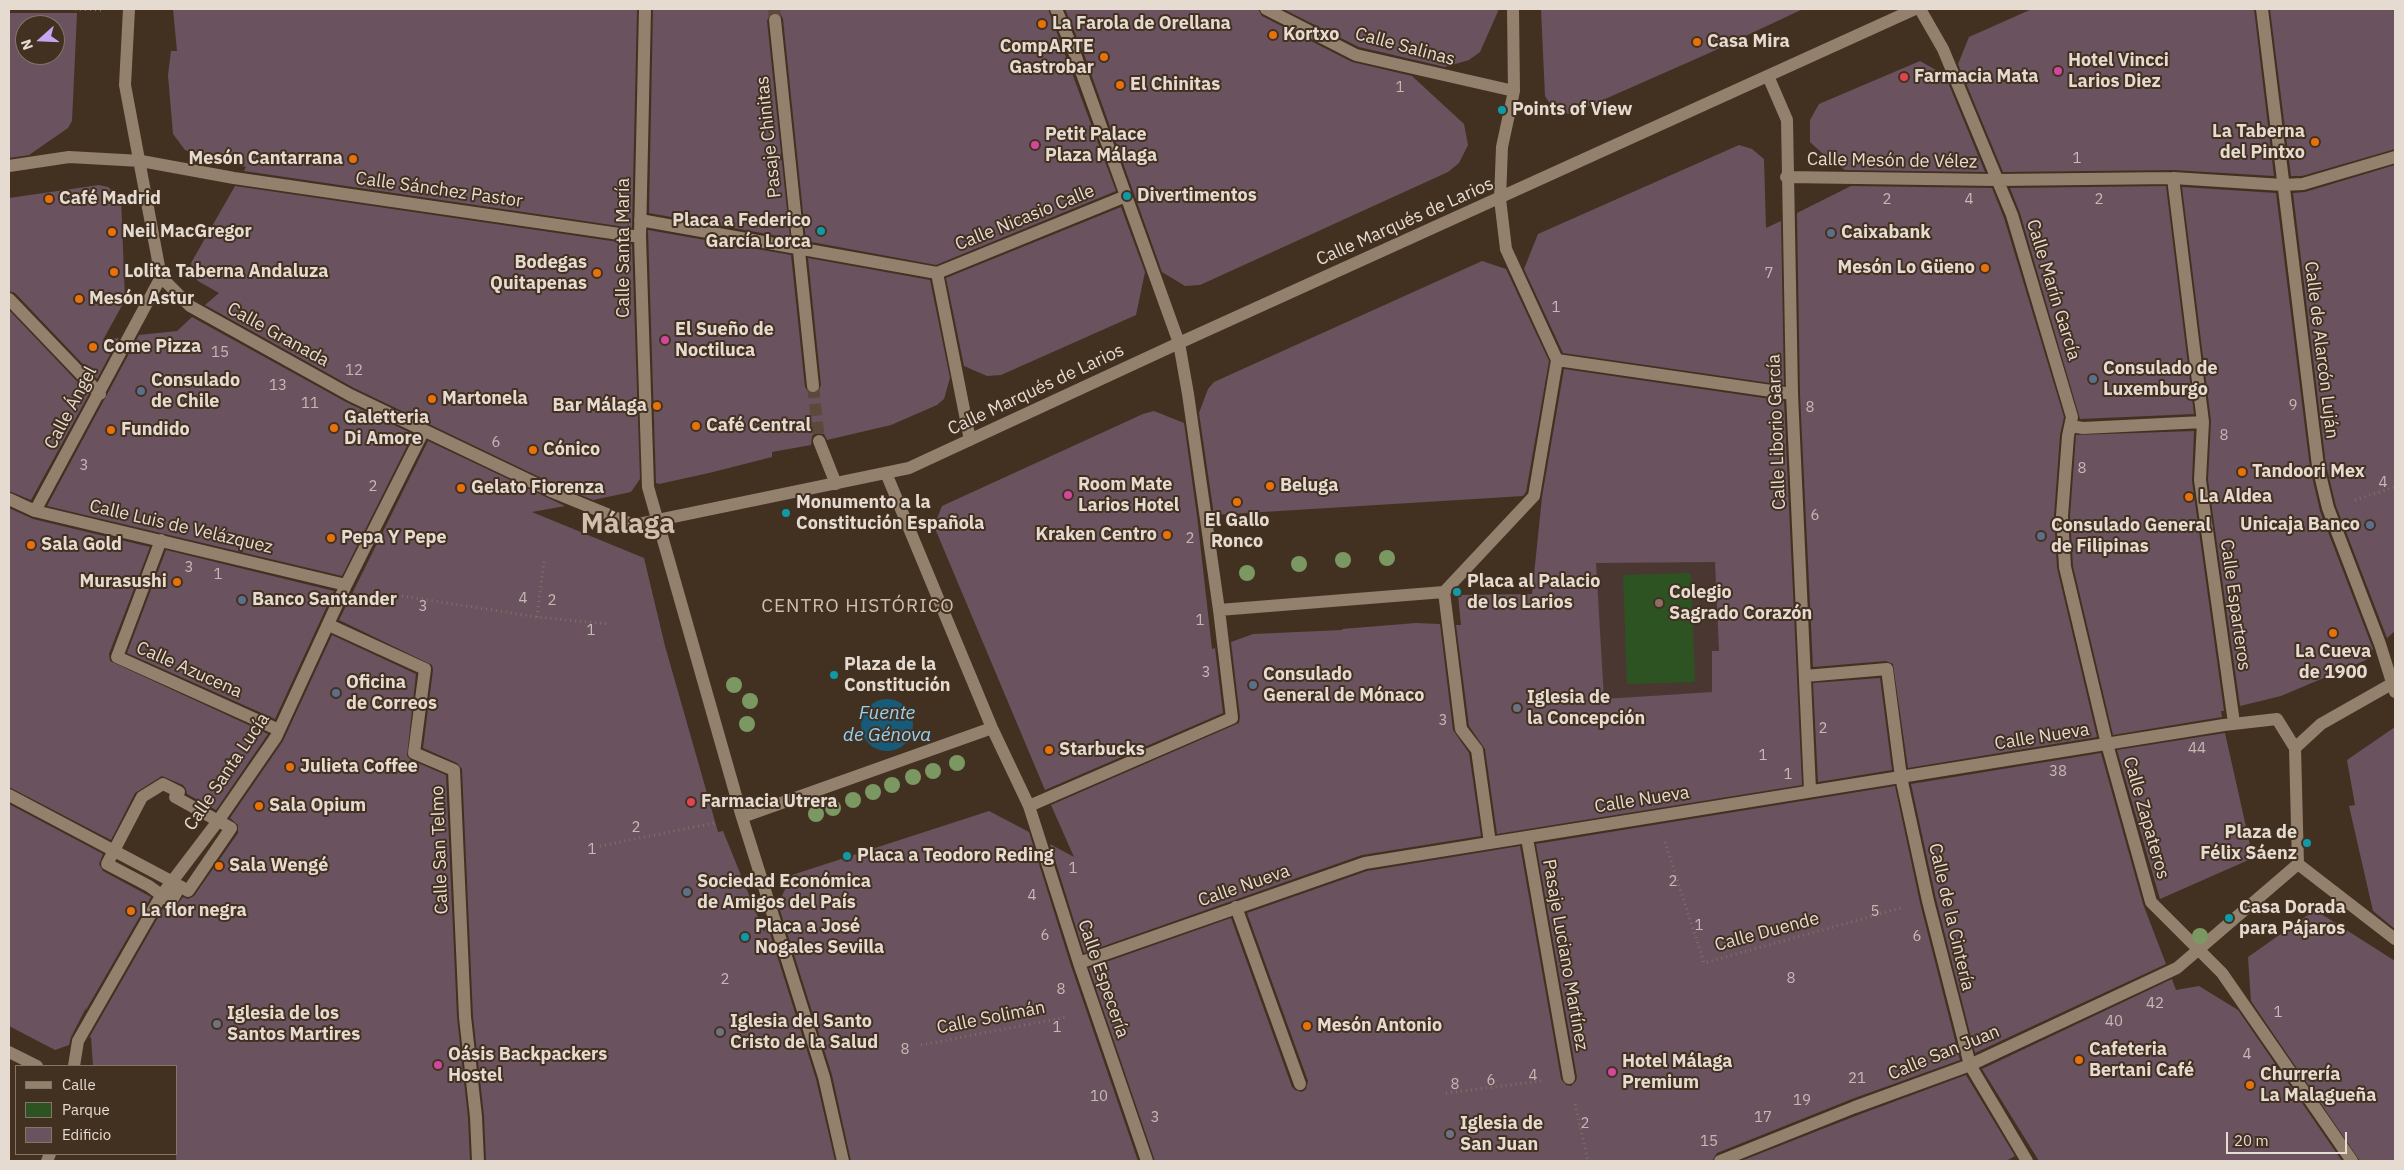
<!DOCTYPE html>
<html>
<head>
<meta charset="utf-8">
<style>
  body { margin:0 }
  #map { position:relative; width:2404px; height:1170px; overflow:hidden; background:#423121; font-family:"IBM Plex Sans",sans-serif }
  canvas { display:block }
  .frame { position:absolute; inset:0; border:10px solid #e6dbd1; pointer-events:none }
  .legend { position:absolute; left:15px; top:1065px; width:162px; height:90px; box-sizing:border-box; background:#423121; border:1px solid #847567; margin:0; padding:6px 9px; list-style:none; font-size:15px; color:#e6dbd1 }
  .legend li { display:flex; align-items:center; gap:10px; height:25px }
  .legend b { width:25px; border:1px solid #847567 }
  .north { position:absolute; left:15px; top:15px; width:50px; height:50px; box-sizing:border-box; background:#423121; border:1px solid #847567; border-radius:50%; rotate:250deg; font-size:14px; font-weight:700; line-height:20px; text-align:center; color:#e6dbd1 }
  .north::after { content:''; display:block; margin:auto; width:18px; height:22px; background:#c5a7f1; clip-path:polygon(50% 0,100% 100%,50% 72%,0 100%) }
  .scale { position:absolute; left:2226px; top:1132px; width:121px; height:22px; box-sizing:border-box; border:2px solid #e6dbd1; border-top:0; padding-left:6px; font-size:15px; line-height:18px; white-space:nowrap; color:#e6dbd1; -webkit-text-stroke:4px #423121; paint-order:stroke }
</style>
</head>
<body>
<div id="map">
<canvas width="2404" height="1170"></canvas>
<div class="frame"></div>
<ul class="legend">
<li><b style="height:6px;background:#93806d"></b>Calle</li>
<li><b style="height:14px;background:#2d5323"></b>Parque</li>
<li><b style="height:14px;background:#6a535f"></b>Edificio</li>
</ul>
<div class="north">N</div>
<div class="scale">20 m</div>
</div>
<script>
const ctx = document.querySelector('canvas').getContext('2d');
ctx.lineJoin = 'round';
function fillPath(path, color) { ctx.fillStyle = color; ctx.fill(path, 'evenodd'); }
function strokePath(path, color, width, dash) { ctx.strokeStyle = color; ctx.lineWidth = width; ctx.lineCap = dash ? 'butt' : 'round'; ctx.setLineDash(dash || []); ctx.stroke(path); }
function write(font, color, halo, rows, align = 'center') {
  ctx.font = font + ' "IBM Plex Sans",sans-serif'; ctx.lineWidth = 4; ctx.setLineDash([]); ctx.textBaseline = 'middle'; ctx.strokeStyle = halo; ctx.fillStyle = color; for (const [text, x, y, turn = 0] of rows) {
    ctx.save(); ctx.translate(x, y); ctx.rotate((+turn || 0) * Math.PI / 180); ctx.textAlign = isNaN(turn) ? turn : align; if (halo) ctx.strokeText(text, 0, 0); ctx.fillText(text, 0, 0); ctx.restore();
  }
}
fillPath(new Path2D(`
  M1756,477l-36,214 -35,5 -2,-2 -32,2 -46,21 -13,-154z`), '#4b3732');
fillPath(new Path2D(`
  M1691,573l4,109 -68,2 -4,-109z`), '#2d5323');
fillPath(new Path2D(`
  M861 725a26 26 0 1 1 52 0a26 26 0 1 1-52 0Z`), '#175b7a');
fillPath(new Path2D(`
  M173,9h464l-5,219 -388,-57 2,-4 -47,-12 -14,-5 -12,-16 -5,-59 3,-24h6z
  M653,9h395l68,182 -180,74 -130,-24 -23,-222 -2,-4 -6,-3 -5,2 -3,7 23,217 -141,-25z
  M1065,9h193l4,7 90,46 60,14 52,48 4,21 -9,18 -11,9 -248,113 -15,1 -23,-14 -78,-218z
  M1283,9h216l-19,43 -11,8 -24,7 -86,-20z
  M1541,9h262l-96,45 -136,60 -7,-1 -12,-6 -7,-11z
  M2032,9h222l20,167 -101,-6 -170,2 -45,-108 11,-27z
  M2270,9h125v140l-93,27h-11z
  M9,13h68l-5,108 -4,7 -39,27 -20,3zM25,25h30v30h-30z
  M1920,61l25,14 40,97 -140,-2 -23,-17 -12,-11v-22l9,-16z
  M1739,145l13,4 12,10 2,69 15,-7 3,164 -221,-32 -39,-84 14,-35z
  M2395,165v466l-8,7 -51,-132 -10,-41 -33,-272 12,-1z
  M99,185l9,2 13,10 4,103 -22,40 16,-2 -22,41 -82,-86 -6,-2v-93z
  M235,186l397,58 8,235 -9,13 -38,8 -37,-15 -202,-97 -149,-83 14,-12 -21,-12 -6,-8 -1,-10z
  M1851,186l141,2 12,30 60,199 -4,18 -6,81 3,52 40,169 -189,31 -15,-104 -7,-3 -73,6 -13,-273 -3,-181z
  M2166,186l28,228 -114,5 -60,-206 -10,-25z
  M2182,187l94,6 34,275 10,43 53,138 -7,11 -85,36 -41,10 -32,-226 3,-59z
  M1121,207l24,65 -9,43 -135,60 -14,1 -23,-10 -18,-88z
  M648,230l143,25 14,132 5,7 8,-2 3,-7 -13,-127 122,22 20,98 -6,21 -7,6 -46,20 -64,15 -3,-6 -8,-1 -4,3 -1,9 -39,7v5l-63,16 -50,11 -3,-1z
  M1482,261l24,8 43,92 -23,131 -3,4 -309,19 -15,-102 9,-24 6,-7z
  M9,310l80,84 -58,106 -22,-9z
  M192,317l154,85 67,32 -71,142 -295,-70 92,-171 38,-4z
  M1564,369l220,32 18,384 -305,49 -12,-85 -16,-23 -13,-101h5l-3,-30 74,-1 10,-97zM1715,562l4,89h-7v41l-108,7 -8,-136z
  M1154,411l30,12 13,93 15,133 3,-1 8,65 -178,77 -111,-264 8,-20 201,-92z
  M2194,431l-2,50 32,230h-3l1,6 -109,18 -40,-169 -3,-50 6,-81z
  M428,441l137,65 -33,6 112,46 21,88 53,186 5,-1 41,101 3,-8 49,155 19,82h-349l-2,-45 -11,-100 -11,-247 -5,-6 -34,-15 10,-78 -1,-5 -93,-45z
  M9,508l24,11 117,28 -41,107 1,7 158,73 -52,76 -29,-16 -1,-5 -3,-4 -21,-9 -27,17 -24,47 -102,-53z
  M166,550l168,41 -59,128 -148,-66z
  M1416,623l24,1 13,106 16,23 12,83 -119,19 -278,98 -34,-109 24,13 -23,-52 188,-82 1,-6 -9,-75 22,-8 89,-4v-1z
  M332,635l84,39 -9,82 4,4 35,15 11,242 11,101 2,43h-294v-95h-83l-2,-29 -2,1 75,-131 10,2 9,-12 5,2 6,-3 44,-63v-8l-8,-7 53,-77z
  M1880,678l12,92 -74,12 -5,-99z
  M2395,727v202l-22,-18 -24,-105 6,-1 -8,-45z
  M2225,733l28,125 -93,41 -43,-149z
  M2101,753l42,151 23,60 -191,89 -39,-154 -25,-115z
  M1895,786l25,117 40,157 -108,39 -135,54 -5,8h-557l-66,-193 142,-50 61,169 3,3 7,2 4,-3 2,-8 -61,-168 120,-42 153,-25 41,233 5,6 5,1 5,-5 1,-4 -41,-233z
  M9,804l94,50 -4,10 4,7 48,26 -65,113v-2l-15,29 -2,8 -14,5 -46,-24z
  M989,811l40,21 42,134 67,195h-287l-19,-86 -54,-171 14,-29z
  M2315,910l80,51v200h-35l-109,-160 -3,-44z
  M2172,979l4,11 23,-4 39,24 104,151h-303l-57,-92z
  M1966,1075l49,81 -9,5h-265l117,-46z`), '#6a535f');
strokePath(new Path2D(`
  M774,9l1,11
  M813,386l6,55`), '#5b4a3b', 12, [12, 6]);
strokePath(new Path2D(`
  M75,9l26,1
  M2355,500l40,-13
  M402,596l135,21 73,7
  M537,617l7,-57
  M1665,842l39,121 197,-55
  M600,846l114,-23
  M921,1045l146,-28
  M1446,1093l96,-12
  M1575,1104l13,57`), '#807163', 3, [1, 4]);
strokePath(new Path2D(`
  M129,9l-4,76 36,192 29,29 160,89 203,97 81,33 275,-57 270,-125 736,-334
  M645,9l-5,228 8,250 94,330 82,260 19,84
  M1266,9l90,46 158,36
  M1920,9l23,40 69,166 60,202 -4,19 -6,80 3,51 42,177 44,158 71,71 130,188
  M2262,9l56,457 10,42 52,136 15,48
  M775,20l38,366
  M1768,76l19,44 5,274 18,396
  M9,166l60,-9 72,4 93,17 406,59
  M1786,177l211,3 176,-2 110,7 20,-1 92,-27
  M2173,178l30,244 -3,58 34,243
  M640,220l297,53
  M937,273l189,-77
  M937,273l33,167
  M9,299l91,95
  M1557,360l235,34
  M2070,426l13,2 120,-6
  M819,441l17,43
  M886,473l106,255 37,78 50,157 68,198
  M9,499l26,12 311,74
  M35,511l126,-234
  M161,540l-44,117 162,73
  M1219,610l225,-18
  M329,625l96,44 -11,84 40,17 11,247 11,100 2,44
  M1805,676l82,-7 14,108 27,124 42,164 57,96
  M2295,748l26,-24 74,-42
  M163,784l16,8 -4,5 56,31 -43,63 -8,-5 -9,16 -22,-16 -42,-22 35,-67z
  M9,795l162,86
  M1029,806l203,-88 -13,-108 -31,-216 -9,-51 -103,-286 -20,-48
  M742,817l250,-89
  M1527,838l42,240
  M1490,843l-13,-93 -16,-21 -17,-137 90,-96 23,-136 -51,-111 -6,-50 2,-52 12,-56 -1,-82
  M2298,864l97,75
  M1236,907l64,177
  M1079,963l286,-100 859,-138 53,-6 18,29 3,116 -121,104 -207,97 -115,42 -135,54
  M9,1052l28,14
  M74,1066l4,-25 83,-145 57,-75 58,-84 70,-152 78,-155
  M47,1161l3,-7`), '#93806d', 12);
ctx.fillStyle = '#7b9862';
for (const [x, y] of [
  [1387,558],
  [1343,560],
  [1299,564],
  [1247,573],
  [734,685],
  [750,701],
  [747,724],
  [957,763],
  [933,771],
  [913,777],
  [892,785],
  [873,792],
  [853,800],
  [833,808],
  [816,814],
  [2200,936]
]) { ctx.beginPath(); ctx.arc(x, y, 8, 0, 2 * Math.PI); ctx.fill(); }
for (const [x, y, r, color] of [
  [1042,24,5,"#e8710a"],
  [1273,35,5,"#e8710a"],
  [1697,42,5,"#e8710a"],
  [1104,57,5,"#e8710a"],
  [2058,71,5,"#d1479c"],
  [1904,77,5,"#e0444e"],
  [1120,85,5,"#e8710a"],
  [1502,110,5,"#0f9aa8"],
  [2315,142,5,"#e8710a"],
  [1035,145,5,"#d1479c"],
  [353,159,5,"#e8710a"],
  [1127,196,5,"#0f9aa8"],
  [49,199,5,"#e8710a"],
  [821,231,5,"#0f9aa8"],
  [112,232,5,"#e8710a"],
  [1831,233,5,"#5c6f8a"],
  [1985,268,5,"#e8710a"],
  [114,272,5,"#e8710a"],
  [597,273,5,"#e8710a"],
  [79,299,5,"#e8710a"],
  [665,340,5,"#d1479c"],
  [93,347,5,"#e8710a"],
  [2093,379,5,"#5c6f8a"],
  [141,391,5,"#5c6f8a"],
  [432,399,5,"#e8710a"],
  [657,406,5,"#e8710a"],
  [696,426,5,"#e8710a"],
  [334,428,5,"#e8710a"],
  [111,430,5,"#e8710a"],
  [533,450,5,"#e8710a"],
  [2242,472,5,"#e8710a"],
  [1270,486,5,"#e8710a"],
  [461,488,5,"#e8710a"],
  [1068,495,5,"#d1479c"],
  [2189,497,5,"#e8710a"],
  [1237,502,5,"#e8710a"],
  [786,513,5,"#0f9aa8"],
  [2370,525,5,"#5c6f8a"],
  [1167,535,5,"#e8710a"],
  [2041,536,5,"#5c6f8a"],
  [331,538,5,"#e8710a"],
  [31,545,5,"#e8710a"],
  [177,582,5,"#e8710a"],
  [1457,592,5,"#0f9aa8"],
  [242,600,5,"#5c6f8a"],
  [1659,603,5,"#8d6e63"],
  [2333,633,5,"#e8710a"],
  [834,675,5,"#0f9aa8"],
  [1253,685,5,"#5c6f8a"],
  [336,693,5,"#5c6f8a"],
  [1517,708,5,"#6b7280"],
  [1049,750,5,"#e8710a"],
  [290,767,5,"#e8710a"],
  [691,802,5,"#e0444e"],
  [259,806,5,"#e8710a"],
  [2307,843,5,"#0f9aa8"],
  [847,856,5,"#0f9aa8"],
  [219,866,5,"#e8710a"],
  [687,892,5,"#5c6f8a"],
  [131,911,5,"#e8710a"],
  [2229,918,5,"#0f9aa8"],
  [745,937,5,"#0f9aa8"],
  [217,1024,5,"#6b7280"],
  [1307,1026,5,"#e8710a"],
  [720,1032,5,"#6b7280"],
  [2079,1060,5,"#e8710a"],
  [438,1065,5,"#d1479c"],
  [1612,1072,5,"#d1479c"],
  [2250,1085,5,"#e8710a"],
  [1450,1134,5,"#6b7280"]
]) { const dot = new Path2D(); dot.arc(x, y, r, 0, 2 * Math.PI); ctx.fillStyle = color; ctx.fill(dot); strokePath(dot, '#423121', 2); }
write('15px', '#c7b9b4', null, [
  ["1",1400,88],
  ["1",2077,159],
  ["2",1887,200],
  ["4",1969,200],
  ["2",2099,200],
  ["7",1769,274],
  ["1",1556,308],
  ["15",220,353],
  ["12",354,371],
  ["13",278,386],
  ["11",310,404],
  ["9",2293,406],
  ["8",1810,408],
  ["8",2224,436],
  ["6",496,443],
  ["3",84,466],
  ["8",2082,469],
  ["4",2383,483],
  ["2",373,487],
  ["6",1815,516],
  ["2",1190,539],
  ["3",189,568],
  ["1",218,575],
  ["4",523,599],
  ["2",552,601],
  ["3",423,607],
  ["1",1200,621],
  ["1",591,631],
  ["3",1206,673],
  ["3",1443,721],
  ["2",1823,729],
  ["44",2197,749],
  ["1",1763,756],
  ["38",2058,772],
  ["1",1788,775],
  ["2",636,828],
  ["1",592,850],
  ["1",1073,869],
  ["2",1673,882],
  ["4",1032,896],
  ["5",1875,912],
  ["1",1699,926],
  ["6",1045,936],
  ["6",1917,937],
  ["8",1791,979],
  ["2",725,980],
  ["8",1061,990],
  ["42",2155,1004],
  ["1",2278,1013],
  ["40",2114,1022],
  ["1",1057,1028],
  ["8",905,1050],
  ["4",2247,1055],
  ["4",1533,1076],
  ["21",1857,1079],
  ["6",1491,1081],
  ["8",1455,1085],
  ["10",1099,1097],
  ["19",1802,1101],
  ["3",1155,1118],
  ["17",1763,1118],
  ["2",1585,1124],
  ["15",1709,1142]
]);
write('bold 18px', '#e6dbd1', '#423121', [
  ["La Farola de Orellana",1052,24],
  ["Kortxo",1283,35],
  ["Casa Mira",1707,42],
  ["CompARTE",1094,47,"right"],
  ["Gastrobar",1094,68,"right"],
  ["Hotel Vincci",2068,61],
  ["Larios Diez",2068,82],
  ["Farmacia Mata",1914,77],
  ["El Chinitas",1130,85],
  ["Points of View",1512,110],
  ["La Taberna",2305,132,"right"],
  ["del Pintxo",2305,153,"right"],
  ["Petit Palace",1045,135],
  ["Plaza Málaga",1045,156],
  ["Mesón Cantarrana",343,159,"right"],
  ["Divertimentos",1137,196],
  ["Café Madrid",59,199],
  ["Placa a Federico",811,221,"right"],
  ["García Lorca",811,242,"right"],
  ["Neil MacGregor",122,232],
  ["Caixabank",1841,233],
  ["Bodegas",587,263,"right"],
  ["Quitapenas",587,284,"right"],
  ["Mesón Lo Güeno",1975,268,"right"],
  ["Lolita Taberna Andaluza",124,272],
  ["Mesón Astur",89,299],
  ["El Sueño de",675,330],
  ["Noctiluca",675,351],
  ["Come Pizza",103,347],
  ["Consulado de",2103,369],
  ["Luxemburgo",2103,390],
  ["Consulado",151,381],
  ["de Chile",151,402],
  ["Martonela",442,399],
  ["Bar Málaga",647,406,"right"],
  ["Galetteria",344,418],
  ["Di Amore",344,439],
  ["Café Central",706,426],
  ["Fundido",121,430],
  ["Cónico",543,450],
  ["Tandoori Mex",2252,472],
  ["Room Mate",1078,485],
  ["Larios Hotel",1078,506],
  ["Beluga",1280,486],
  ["Gelato Fiorenza",471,488],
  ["La Aldea",2199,497],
  ["Monumento a la",796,503],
  ["Constitución Española",796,524],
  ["El Gallo",1237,521,"center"],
  ["Ronco",1237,542,"center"],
  ["Unicaja Banco",2360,525,"right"],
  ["Consulado General",2051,526],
  ["de Filipinas",2051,547],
  ["Kraken Centro",1157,535,"right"],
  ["Pepa Y Pepe",341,538],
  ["Sala Gold",41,545],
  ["Murasushi",167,582,"right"],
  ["Placa al Palacio",1467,582],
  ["de los Larios",1467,603],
  ["Colegio",1669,593],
  ["Sagrado Corazón",1669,614],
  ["Banco Santander",252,600],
  ["La Cueva",2333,652,"center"],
  ["de 1900",2333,673,"center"],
  ["Plaza de la",844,665],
  ["Constitución",844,686],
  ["Consulado",1263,675],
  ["General de Mónaco",1263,696],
  ["Oficina",346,683],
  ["de Correos",346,704],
  ["Iglesia de",1527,698],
  ["la Concepción",1527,719],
  ["Starbucks",1059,750],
  ["Julieta Coffee",300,767],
  ["Farmacia Utrera",701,802],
  ["Sala Opium",269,806],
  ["Plaza de",2297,833,"right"],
  ["Félix Sáenz",2297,854,"right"],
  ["Placa a Teodoro Reding",857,856],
  ["Sala Wengé",229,866],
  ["Sociedad Económica",697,882],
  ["de Amigos del País",697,903],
  ["Casa Dorada",2239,908],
  ["para Pájaros",2239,929],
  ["La flor negra",141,911],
  ["Placa a José",755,927],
  ["Nogales Sevilla",755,948],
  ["Iglesia de los",227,1014],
  ["Santos Martires",227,1035],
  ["Iglesia del Santo",730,1022],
  ["Cristo de la Salud",730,1043],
  ["Mesón Antonio",1317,1026],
  ["Cafeteria",2089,1050],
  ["Bertani Café",2089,1071],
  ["Oásis Backpackers",448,1055],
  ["Hostel",448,1076],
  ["Hotel Málaga",1622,1062],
  ["Premium",1622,1083],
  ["Churrería",2260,1075],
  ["La Malagueña",2260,1096],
  ["Iglesia de",1460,1124],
  ["San Juan",1460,1145]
], 'left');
write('18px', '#e6dbd1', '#423121', [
  ["Calle Salinas",1405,47,15],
  ["Pasaje Chinitas",769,137,-96],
  ["Calle Mesón de Vélez",1892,161,1],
  ["Calle Sánchez Pastor",439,190,8],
  ["Calle Nicasio Calle",1025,218,-22],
  ["Calle Marqués de Larios",1405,222,-24],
  ["Calle Santa María",624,248,-90],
  ["Calle Marín García",2053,290,73],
  ["Calle Granada",278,335,29],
  ["Calle de Alarcón Luján",2321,350,83],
  ["Calle Marqués de Larios",1036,390,-25],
  ["Calle Ángel",71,408,-62],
  ["Calle Liborio García",1777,432,-92],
  ["Calle Luis de Velázquez",181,527,13],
  ["Calle Esparteros",2235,605,82],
  ["Calle Azucena",189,670,24],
  ["Calle Nueva",2042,737,-9],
  ["Calle Santa Lucía",227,772,-56],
  ["Calle Nueva",1642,800,-9],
  ["Calle Zapateros",2146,818,74],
  ["Calle San Telmo",440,850,-92],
  ["Calle Nueva",1244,886,-19],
  ["Calle de la Cintería",1951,917,77],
  ["Calle Duende",1767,932,-15],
  ["Pasaje Luciano Martínez",1565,955,80],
  ["Calle Especería",1103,979,71],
  ["Calle Solimán",991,1018,-11],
  ["Calle San Juan",1944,1053,-22]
]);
ctx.letterSpacing = '1px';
write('19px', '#d3beab', '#423121', [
  ["CENTRO HISTÓRICO",858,607]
]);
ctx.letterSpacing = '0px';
write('italic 19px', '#94d2f5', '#423121', [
  ["Fuente",887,714],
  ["de Génova",887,736]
]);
write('bold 28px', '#d3beab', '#423121', [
  ["Málaga",628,525]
]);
</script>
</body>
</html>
